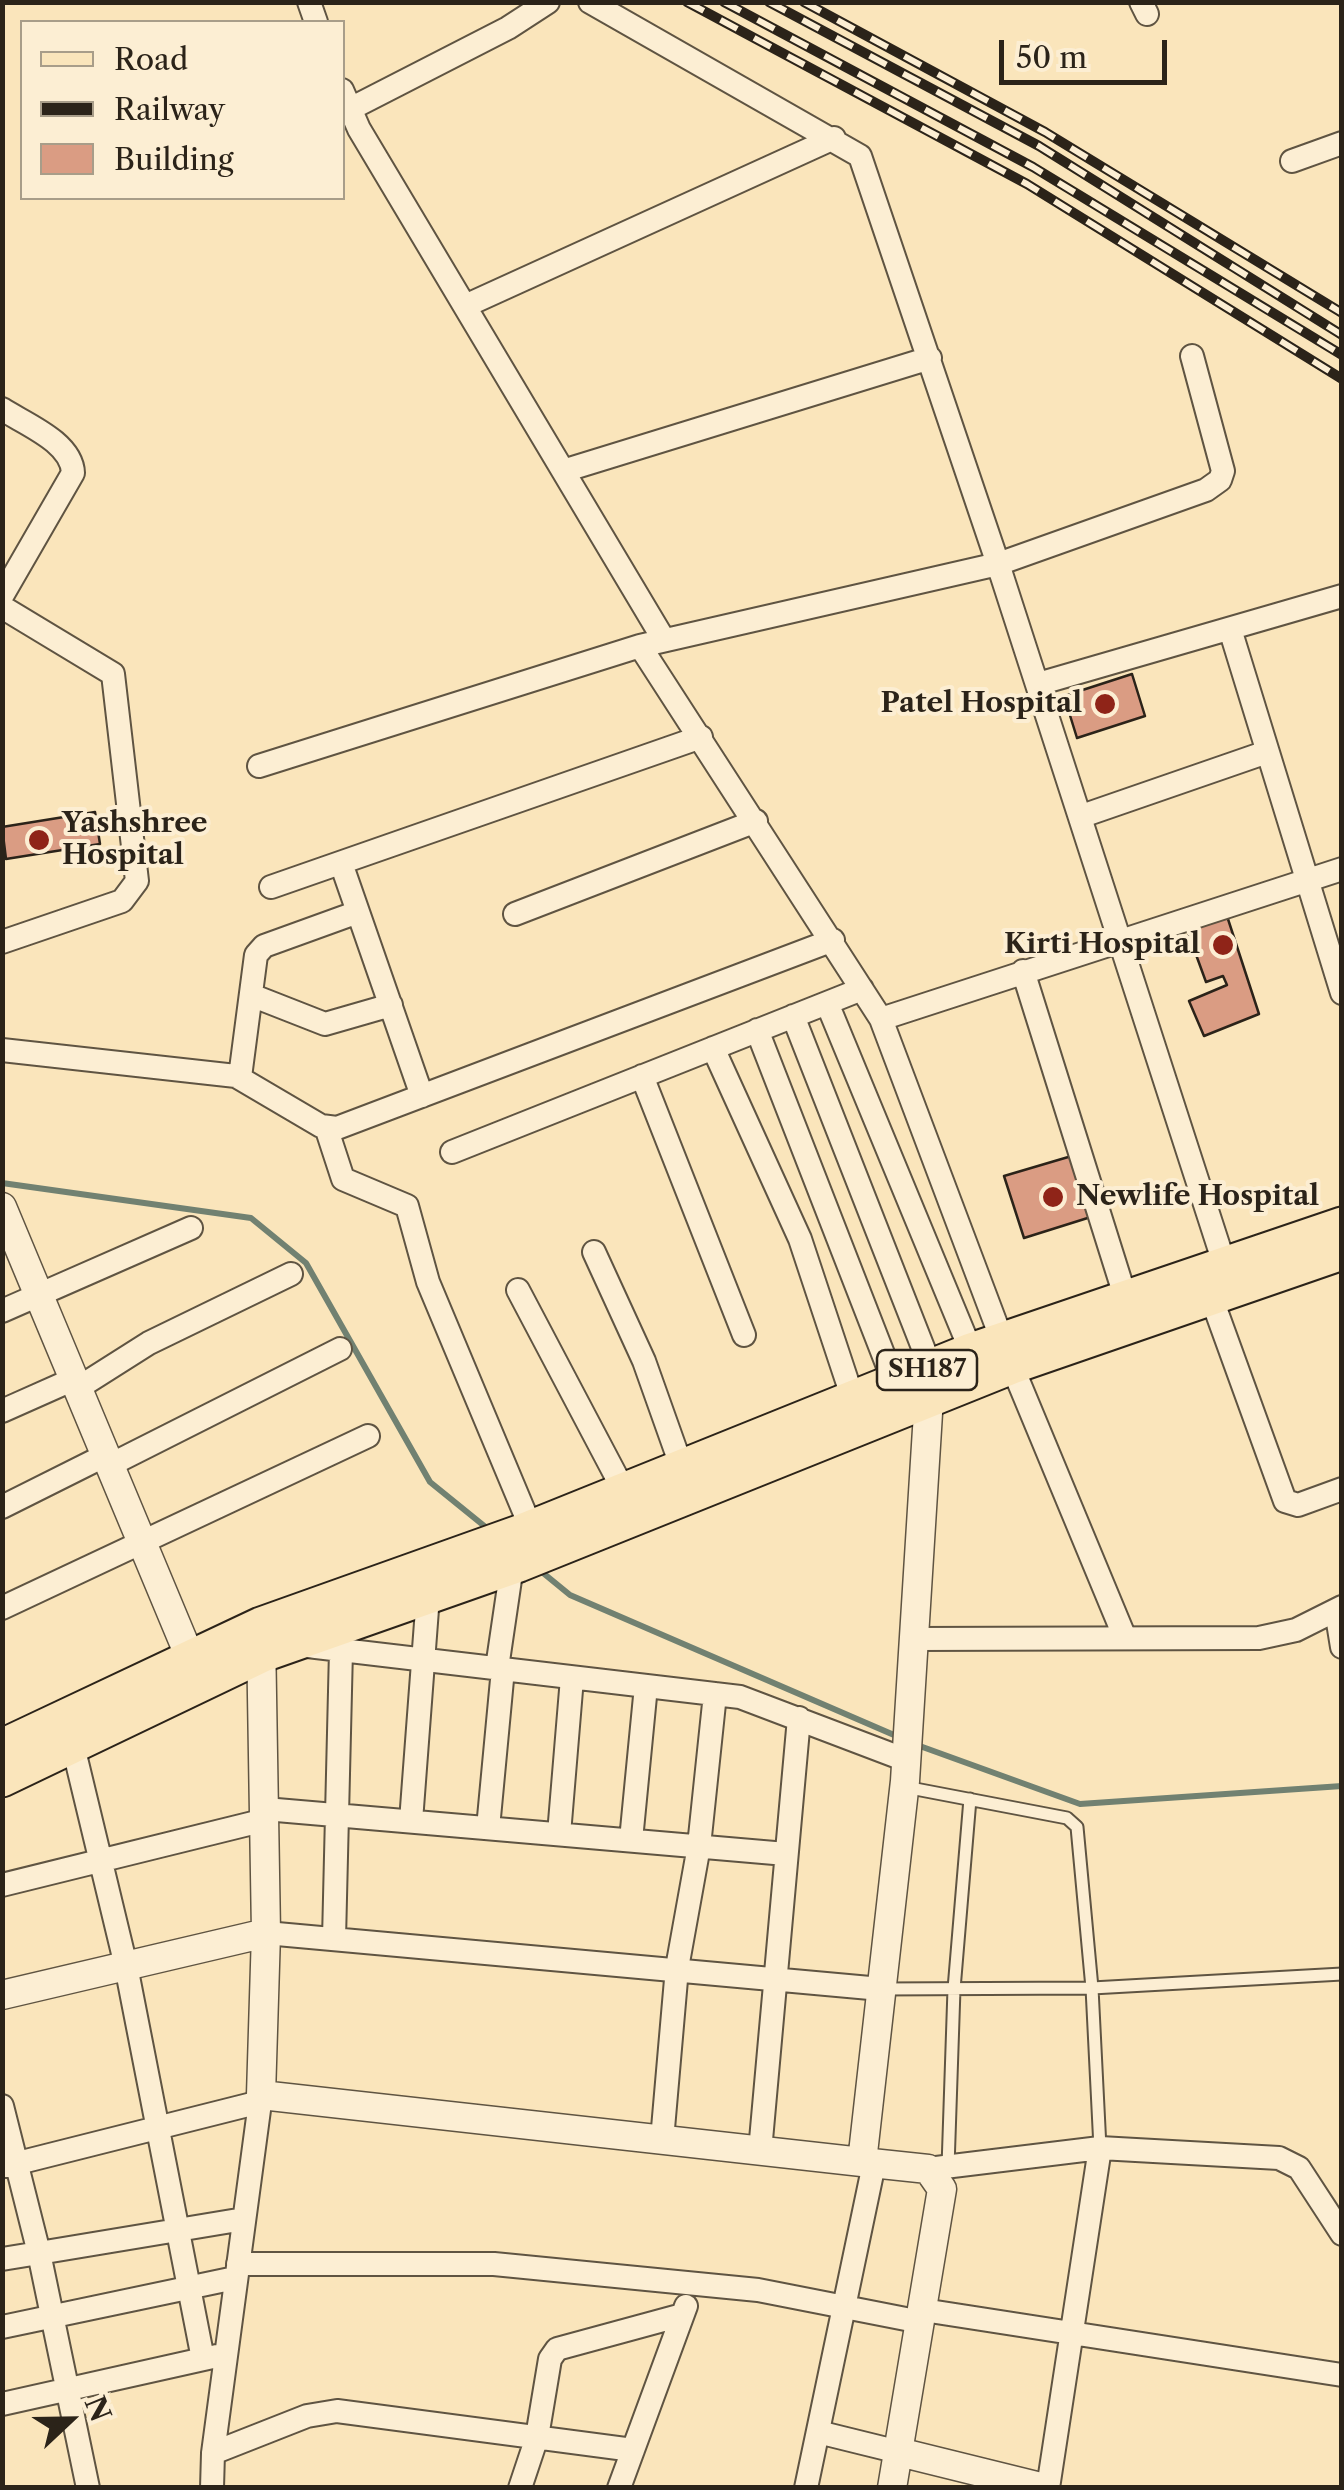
<!DOCTYPE html>
<html>
<head>
<meta charset="utf-8">
<style>
  body { margin:0 }
  #map { position:relative; width:1344px; height:2490px; overflow:hidden; background:#fae5bb; font-family:"Libre Caslon Text",serif }
  canvas { display:block }
  .frame { position:absolute; inset:0; border:5px solid #2b2319; pointer-events:none }
  .legend { position:absolute; left:20px; top:20px; width:325px; height:180px; box-sizing:border-box; background:#fceed3; border:2px solid #a89d89; margin:0; padding:12px 18px; list-style:none; font-size:30px; color:#2b2319 }
  .legend li { display:flex; align-items:center; gap:20px; height:50px }
  .legend b { width:50px; border:2px solid #a89d89 }
  .north { position:absolute; left:20px; top:2370px; width:100px; height:100px; -webkit-text-stroke:8px #fceed3; paint-order:stroke; rotate:68deg; font-size:28px; font-weight:700; line-height:40px; text-align:center; color:#2b2319 }
  .north::after { content:''; display:block; margin:auto; width:35px; height:45px; background:#2b2319; clip-path:polygon(50% 0,100% 100%,50% 72%,0 100%) }
  .scale { position:absolute; left:999px; top:40px; width:168px; height:45px; box-sizing:border-box; border:5px solid #2b2319; border-top:0; padding-left:12px; font-size:30px; line-height:35px; white-space:nowrap; color:#2b2319; -webkit-text-stroke:8px #fceed3; paint-order:stroke }
</style>
</head>
<body>
<div id="map">
<canvas width="1344" height="2490"></canvas>
<div class="frame"></div>
<ul class="legend">
<li><b style="height:12px;background:#fae5bb"></b>Road</li>
<li><b style="height:12px;background:#2b2319"></b>Railway</li>
<li><b style="height:28px;background:#da9c83"></b>Building</li>
</ul>
<div class="north">N</div>
<div class="scale">50 m</div>
</div>
<script>
const ctx = document.querySelector('canvas').getContext('2d');
ctx.lineJoin = 'round';
function strokePath(path, color, width, dash) { ctx.strokeStyle = color; ctx.lineWidth = width; ctx.lineCap = dash ? 'butt' : 'round'; ctx.setLineDash(dash || []); ctx.stroke(path); }
function fillPath(path, color) { ctx.fillStyle = color; ctx.fill(path, 'evenodd'); }
function write(font, color, halo, rows, align = 'center') {
  ctx.font = font + ' "Libre Caslon Text",serif'; ctx.lineWidth = 8; ctx.setLineDash([]); ctx.textBaseline = 'middle'; ctx.strokeStyle = halo; ctx.fillStyle = color; for (const [text, x, y, turn = 0] of rows) {
    ctx.save(); ctx.translate(x, y); ctx.rotate((+turn || 0) * Math.PI / 180); ctx.textAlign = isNaN(turn) ? turn : align; if (halo) ctx.strokeText(text, 0, 0); ctx.fillText(text, 0, 0); ctx.restore();
  }
}
strokePath(new Path2D(`
  M2,1183l249,35 55,45 124,219 58,47
  M537,1568l33,27 331,143
  M917,1745l163,59 262,-18`), '#718171', 6);
const building = new Path2D(`
  M1132,674l13,42 -68,22 -13,-42z
  M95,812l5,32 -94,15 -4,-32z
  M1227,916l32,98 -55,22 -15,-35 38,-16 -4,-9 -17,6 -19,-52z
  M1075,1155l19,61 -70,22 -20,-62z`);
fillPath(building, '#da9c83');
strokePath(building, '#2b2319', 2.5);
const service = new Path2D(`
  M905,1787l162,31 10,9 15,161 8,160
  M881,1989l211,-1 250,-14
  M948,2167l6,-178 16,-190`);
const minor = new Path2D(`
  M309,2l7,20
  M590,2l270,154 138,408 208,-74 14,-10 3,-9 -31,-115
  M1141,2l6,12
  M342,90l17,39 305,511
  M350,109l158,-81 40,-26
  M1292,161l50,-18
  M465,306l369,-168
  M2,409c23,15 70,33 71,64l-71,123
  M563,471l367,-113
  M2,607l111,67 24,207 -15,20 -120,41
  M1230,629l112,364
  M1038,684l304,-88
  M259,766l381,-120
  M1082,816l185,-64
  M341,863l81,233
  M271,887l430,-150
  M515,914l241,-93
  M1023,971l102,325
  M251,995l74,29 66,-19
  M827,1003l144,348
  M793,1016l138,352
  M881,1019l461,-150
  M757,1030l137,352
  M713,1048l87,191 53,160
  M2,1050l234,26 85,50 16,2 496,-188
  M642,1076l102,259
  M240,1077l16,-122 8,-9 94,-34
  M326,1127l17,52 64,27 21,76 103,246
  M452,1152l410,-163
  M594,1252l50,109 38,107
  M518,1290l106,201
  M1210,1294l75,207 13,4 44,-16
  M2,1311l189,-83
  M1002,1340l-121,-321 -241,-373 358,-82 226,699
  M1012,1366l113,272
  M78,1388l71,-45 142,-69
  M2,1411l72,-32
  M110,1465l230,-116
  M2,1507l104,-52
  M2,1608l366,-172
  M1336,1610l6,37
  M914,1639l345,-1 37,-8 46,-23
  M299,1645l441,52 166,63
  M497,1668l15,-102
  M73,1746l53,220 77,393
  M265,1809l521,45
  M411,1821l17,-225
  M488,1828l15,-159
  M559,1834l13,-156
  M631,1840l15,-154
  M2,1885l263,-65
  M266,1933l615,56
  M334,1939l7,-289
  M2,2106l37,147 205,-34
  M662,2140l15,-172 22,-122 16,-152
  M760,2151l39,-433
  M6,2166l254,-64
  M928,2169l172,-21 179,10 20,10 43,66
  M2,2259l37,-6 49,235
  M238,2264h256l264,26 163,32
  M923,2310l419,65
  M2,2327l233,-49
  M2,2404l215,-48
  M818,2432l81,20
  M213,2453l94,-37 30,-5 296,39
  M212,2488l1,-35 48,-358
  M520,2488l17,-51 13,-78 7,-10 125,-34
  M619,2488l67,-182
  M806,2488l68,-324
  M1048,2488l52,-340`);
const tertiary = new Path2D(`
  M2,1207l187,448
  M261,1636l5,297 -5,162 601,67
  M2,1995l264,-62
  M899,2452l146,36
  M892,2488l50,-299 -14,-20 -66,-7 43,-381 25,-400`);
const primary = new Path2D(`
  M2,1747l259,-122 258,-92 452,-182 371,-126
  M2,1779l261,-125 256,-90 493,-198 330,-114`);
strokePath(service, '#5f5442', 15);
strokePath(minor, '#5f5442', 26);
strokePath(tertiary, '#5f5442', 31);
strokePath(primary, '#2b2319', 39);
strokePath(service, '#fceed3', 11);
strokePath(minor, '#fceed3', 22);
strokePath(tertiary, '#fceed3', 28);
strokePath(primary, '#fae5bb', 35);
const rail = new Path2D(`
  M687,2l340,182 315,195
  M724,2l309,165 309,188
  M769,2l270,144 303,189
  M804,2l241,130 297,181`);
strokePath(rail, '#2b2319', 10);
strokePath(rail, '#fceed3', 6, [19]);
for (const [x, y, r, color] of [
  [1105,704,12,"#8f2418"],
  [39,840,12,"#8f2418"],
  [1223,945,12,"#8f2418"],
  [1053,1197,12,"#8f2418"]
]) { const dot = new Path2D(); dot.arc(x, y, r, 0, 2 * Math.PI); ctx.fillStyle = color; ctx.fill(dot); strokePath(dot, '#fceed3', 4); }
for (const [x, y, w] of [
  [927,1370,100]
]) { const box = new Path2D(); box.roundRect(x - w / 2, y - 20, w, 40, 8); ctx.fillStyle = '#fceed3'; ctx.fill(box); strokePath(box, '#2b2319', 2.5); }
write('bold 25px', '#2b2319', null, [
  ["SH187",927,1370]
]);
write('bold 28px', '#2b2319', '#fceed3', [
  ["Patel Hospital",1082,704],
  ["Yashshree",62,824,"left"],
  ["Hospital",62,856,"left"],
  ["Kirti Hospital",1200,945],
  ["Newlife Hospital",1076,1197,"left"]
], 'right');
</script>
</body>
</html>
